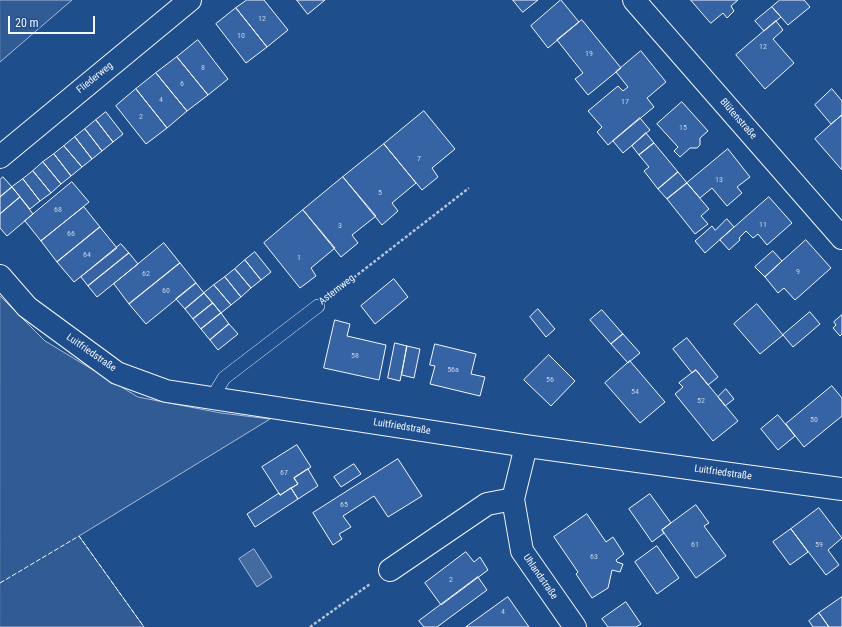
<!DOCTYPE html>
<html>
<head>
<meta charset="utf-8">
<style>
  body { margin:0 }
  #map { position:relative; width:842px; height:627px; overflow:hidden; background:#1f4e8c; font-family:"Roboto Condensed",sans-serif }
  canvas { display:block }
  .scale { position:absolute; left:8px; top:16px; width:87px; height:18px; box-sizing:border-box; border:2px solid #f2f6ff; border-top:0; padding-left:5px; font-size:12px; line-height:14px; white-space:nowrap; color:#f2f6ff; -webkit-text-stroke:3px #1f4e8c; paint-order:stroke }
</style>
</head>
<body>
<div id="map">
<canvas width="842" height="627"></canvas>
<div class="scale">20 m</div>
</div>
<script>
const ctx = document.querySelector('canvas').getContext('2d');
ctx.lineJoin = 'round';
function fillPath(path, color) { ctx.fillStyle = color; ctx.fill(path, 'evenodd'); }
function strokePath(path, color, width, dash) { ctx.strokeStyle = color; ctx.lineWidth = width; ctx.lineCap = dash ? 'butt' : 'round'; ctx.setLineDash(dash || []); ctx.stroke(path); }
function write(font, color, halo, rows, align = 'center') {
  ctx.font = font + ' "Roboto Condensed",sans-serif'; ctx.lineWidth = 3; ctx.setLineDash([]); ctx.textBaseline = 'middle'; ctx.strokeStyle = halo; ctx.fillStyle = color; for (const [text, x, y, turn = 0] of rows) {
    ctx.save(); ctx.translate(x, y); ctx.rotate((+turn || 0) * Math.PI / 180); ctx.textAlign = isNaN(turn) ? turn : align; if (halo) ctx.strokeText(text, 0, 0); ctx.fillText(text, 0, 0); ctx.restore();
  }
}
const built = new Path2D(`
  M0,0h72l-72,62z
  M0,296l45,45 93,56 83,16 49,6 -191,117 65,91h-144z`);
fillPath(built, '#305b95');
strokePath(built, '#a8bbd7', 1);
const water = new Path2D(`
  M254,549l18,28 -15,10 -18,-28z`);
fillPath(water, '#446ba0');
strokePath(water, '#a8bbd7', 1);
const building = new Path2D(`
  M247,0h17l24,30 -21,17 -31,-39z
  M297,0h28l-17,14z
  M513,0h25l-15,12z
  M561,0l18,22 -31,26 -17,-22z
  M691,0h47l-7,6 3,5 -7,7 -4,-5 -12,10z
  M780,0h24l6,7 -22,18 -16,-18z
  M772,7l9,10 -17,14 -9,-10z
  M236,8l31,39 -21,16 -30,-39z
  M582,20l39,48 -33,27 -13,-16 8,-6 -26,-33z
  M776,21l7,9 -10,9 21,24 -29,26 -29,-34z
  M198,40l30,39 -20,16 -31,-38z
  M641,51l25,31 -19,16 7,9 -46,38 -11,-13 5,-5 -14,-16 30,-25 5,5 5,-4 -12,-15z
  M177,57l31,38 -21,16 -31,-38z
  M156,73l31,38 -20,17 -31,-39z
  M136,89l31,39 -21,16 -30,-38z
  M832,89l10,12v14l-11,9 -16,-19z
  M682,102l26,29 -8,7v7l-3,3h-7l-10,9 -6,-6 4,-4 -21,-23z
  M424,111l31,38 -23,19 6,9 -16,13 -38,-46z
  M106,112l17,22 -10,8 -17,-22z
  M842,115v55l-27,-31z
  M640,118l10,12 -27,23 -10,-12z
  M96,120l17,22 -11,9 -17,-22z
  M85,129l17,22 -10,8 -17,-22z
  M646,133l8,10 -15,12 -7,-9z
  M75,137l17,22 -10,8 -18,-21z
  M654,143l24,29 -20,17 -14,-18 5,-4 -10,-12z
  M384,144l32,39 -24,20 6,8 -16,14 -39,-48z
  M64,146l18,21 -11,9 -17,-22z
  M728,149l22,28 -13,10 5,6 -15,13 -15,-18 -12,10 -13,-15z
  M54,154l17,22 -10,8 -18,-22z
  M43,162l18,22 -10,9 -18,-22z
  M33,171l18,22 -11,8 -17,-22z
  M678,172l9,11 -20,16 -9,-10z
  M3,177l9,10 -12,10v-17z
  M343,177l33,39 -24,19 6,8 -17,14 -38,-47z
  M23,179l17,22 -10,8 -18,-22z
  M72,182l17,20 -48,39 -16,-20z
  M687,183l22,26 -8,7 7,8 -13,10 -28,-35z
  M12,187l8,10 -20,17v-17z
  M20,197l13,17 -26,22 -7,-8v-14z
  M769,197l23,26 -25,22 -9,-11 -5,4 -7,-7 -7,7 1,2 -11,10 -9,-10z
  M84,207l16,20 -43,35 -16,-21z
  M303,210l32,38 -24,20 5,8 -16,12 -36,-45z
  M727,219l7,8 -29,26 -10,-12 17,-15 3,4z
  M100,227l17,21 -43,34 -17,-20z
  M806,240l25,28 -36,32 -11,-12 -6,5 -13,-16z
  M164,243l16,20 -51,41 -15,-20z
  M121,244l8,9 -41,33 -7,-9z
  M773,251l9,10 -17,16 -10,-10z
  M255,252l16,20 -10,8 -16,-20z
  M129,253l9,11 -41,33 -9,-11z
  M245,260l16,20 -10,8 -16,-19z
  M180,263l16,20 -50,41 -17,-20z
  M235,269l16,19 -10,9 -16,-20z
  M225,277l16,20 -10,8 -17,-20z
  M394,279l14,18 -33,27 -14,-18z
  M196,283l8,10 -19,16 -9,-10z
  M214,285l17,20 -10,8 -17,-20z
  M204,293l9,10 -20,16 -8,-10z
  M213,303l8,10 -20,16 -8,-10z
  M757,304l26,31 -23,19 -26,-30z
  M538,309l17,20 -9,8 -16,-20z
  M602,310l21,24 -12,10 -21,-24z
  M810,312l10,12 -27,23 -10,-12z
  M221,313l8,11 -19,16 -9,-11z
  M842,315v19l-2,2 -7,-8 3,-3 -2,-3z
  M335,320l15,4 -3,12 39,9 -7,35 -55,-12z
  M229,324l9,10 -20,16 -8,-10z
  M623,334l17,19 -12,10 -17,-19z
  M687,338l31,39 -10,8 -12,-15 -4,3 -19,-24z
  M395,343l12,3 -7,35 -12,-3z
  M435,344l41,10 -5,20 14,3 -5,19 -50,-12 5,-18 -5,-1z
  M407,346l13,3 -6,29 -12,-3z
  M549,355l26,26 -24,25 -27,-26z
  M630,361l35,41 -25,21 -35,-40z
  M696,370l42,51 -25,20 -38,-47 8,-7 -4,-4z
  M832,386l10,12v18l-38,31 -18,-23z
  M726,389l8,10 -9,7 -7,-9z
  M778,415l17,21 -17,14 -17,-21z
  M297,445l14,22 -17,11 4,6 -18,11 -18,-28z
  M398,459l24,37 -34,21 -14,-21 -31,20 8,11 -12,7 3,5 -9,6 -20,-32z
  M354,464l7,10 -20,13 -7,-10z
  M308,469l10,17 -20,13 -7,-11 7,-4 -4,-6z
  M291,488l7,11 -43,28 -8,-13 32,-21 1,2z
  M650,494l21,29 -9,7 2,3 -12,9 -23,-33z
  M696,505l13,18 -5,3 22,30 -30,22 -34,-48z
  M819,508l23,30 -14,12 11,15 -13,10 -35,-46z
  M587,514l19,28 7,-5 11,17 -8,6 1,2 6,2 -3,8 -8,-2 -4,18 -16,10 -16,-24 2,-2 -24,-35z
  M791,529l17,23 -18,13 -17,-23z
  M657,546l22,32 -22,16 -22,-32z
  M466,552l8,10 6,-5 8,13 -47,35 -16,-22z
  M478,577l9,13 -50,37h-13l-5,-6z
  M508,597l21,30h-63z
  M842,597v30h-13l-10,-14z
  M626,602l15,22 -5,3h-28l-6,-8z
  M819,613l10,14h-16l-4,-6z`);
fillPath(building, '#3563a3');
strokePath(building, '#f2f6ff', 1);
const lane = new Path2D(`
  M212,398l12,-20 94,-72`);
const street = new Path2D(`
  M634,0l208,238
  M0,157l190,-157
  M0,276l27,31 90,66 49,18 360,55 316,43
  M526,446l-13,53 9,52 53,76
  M390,570l97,-66 26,-5`);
strokePath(lane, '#f2f6ff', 14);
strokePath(street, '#f2f6ff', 24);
strokePath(new Path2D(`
  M334,293l135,-105
  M310,627l60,-43`), '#b3c4dc', 2.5, [3, 2]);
strokePath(lane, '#1f4e8c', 13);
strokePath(street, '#1f4e8c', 22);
strokePath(new Path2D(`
  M0,583l79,-47 65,91`), '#f2f6ff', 1, [5, 2]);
write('8px', '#c3d1e8', null, [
  ["12",262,19],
  ["10",241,36],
  ["12",763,47],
  ["19",589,54],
  ["8",203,68],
  ["6",182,84],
  ["4",161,100],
  ["17",625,102],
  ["2",141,117],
  ["15",683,128],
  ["7",419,159],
  ["13",719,180],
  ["5",380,193],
  ["68",58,210],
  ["11",763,225],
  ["3",340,226],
  ["66",71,234],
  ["64",87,255],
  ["1",299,258],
  ["9",798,272],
  ["62",146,274],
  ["60",166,291],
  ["58",355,356],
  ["56a",453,370],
  ["56",550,380],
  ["54",635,392],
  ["52",701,401],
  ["50",814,420],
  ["67",284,473],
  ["65",344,505],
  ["61",695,545],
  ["59",819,545],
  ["63",594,557],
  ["2",451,580],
  ["4",503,612]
]);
write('10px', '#f2f6ff', '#1f4e8c', [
  ["Fliederweg",95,78,-39],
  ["Blütenstraße",738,119,49],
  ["Asternweg",337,290,-38],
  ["Luitfriedstraße",91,353,35],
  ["Luitfriedstraße",402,427,9],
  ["Luitfriedstraße",723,473,8],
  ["Uhlandstraße",540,577,55]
]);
</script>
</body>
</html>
